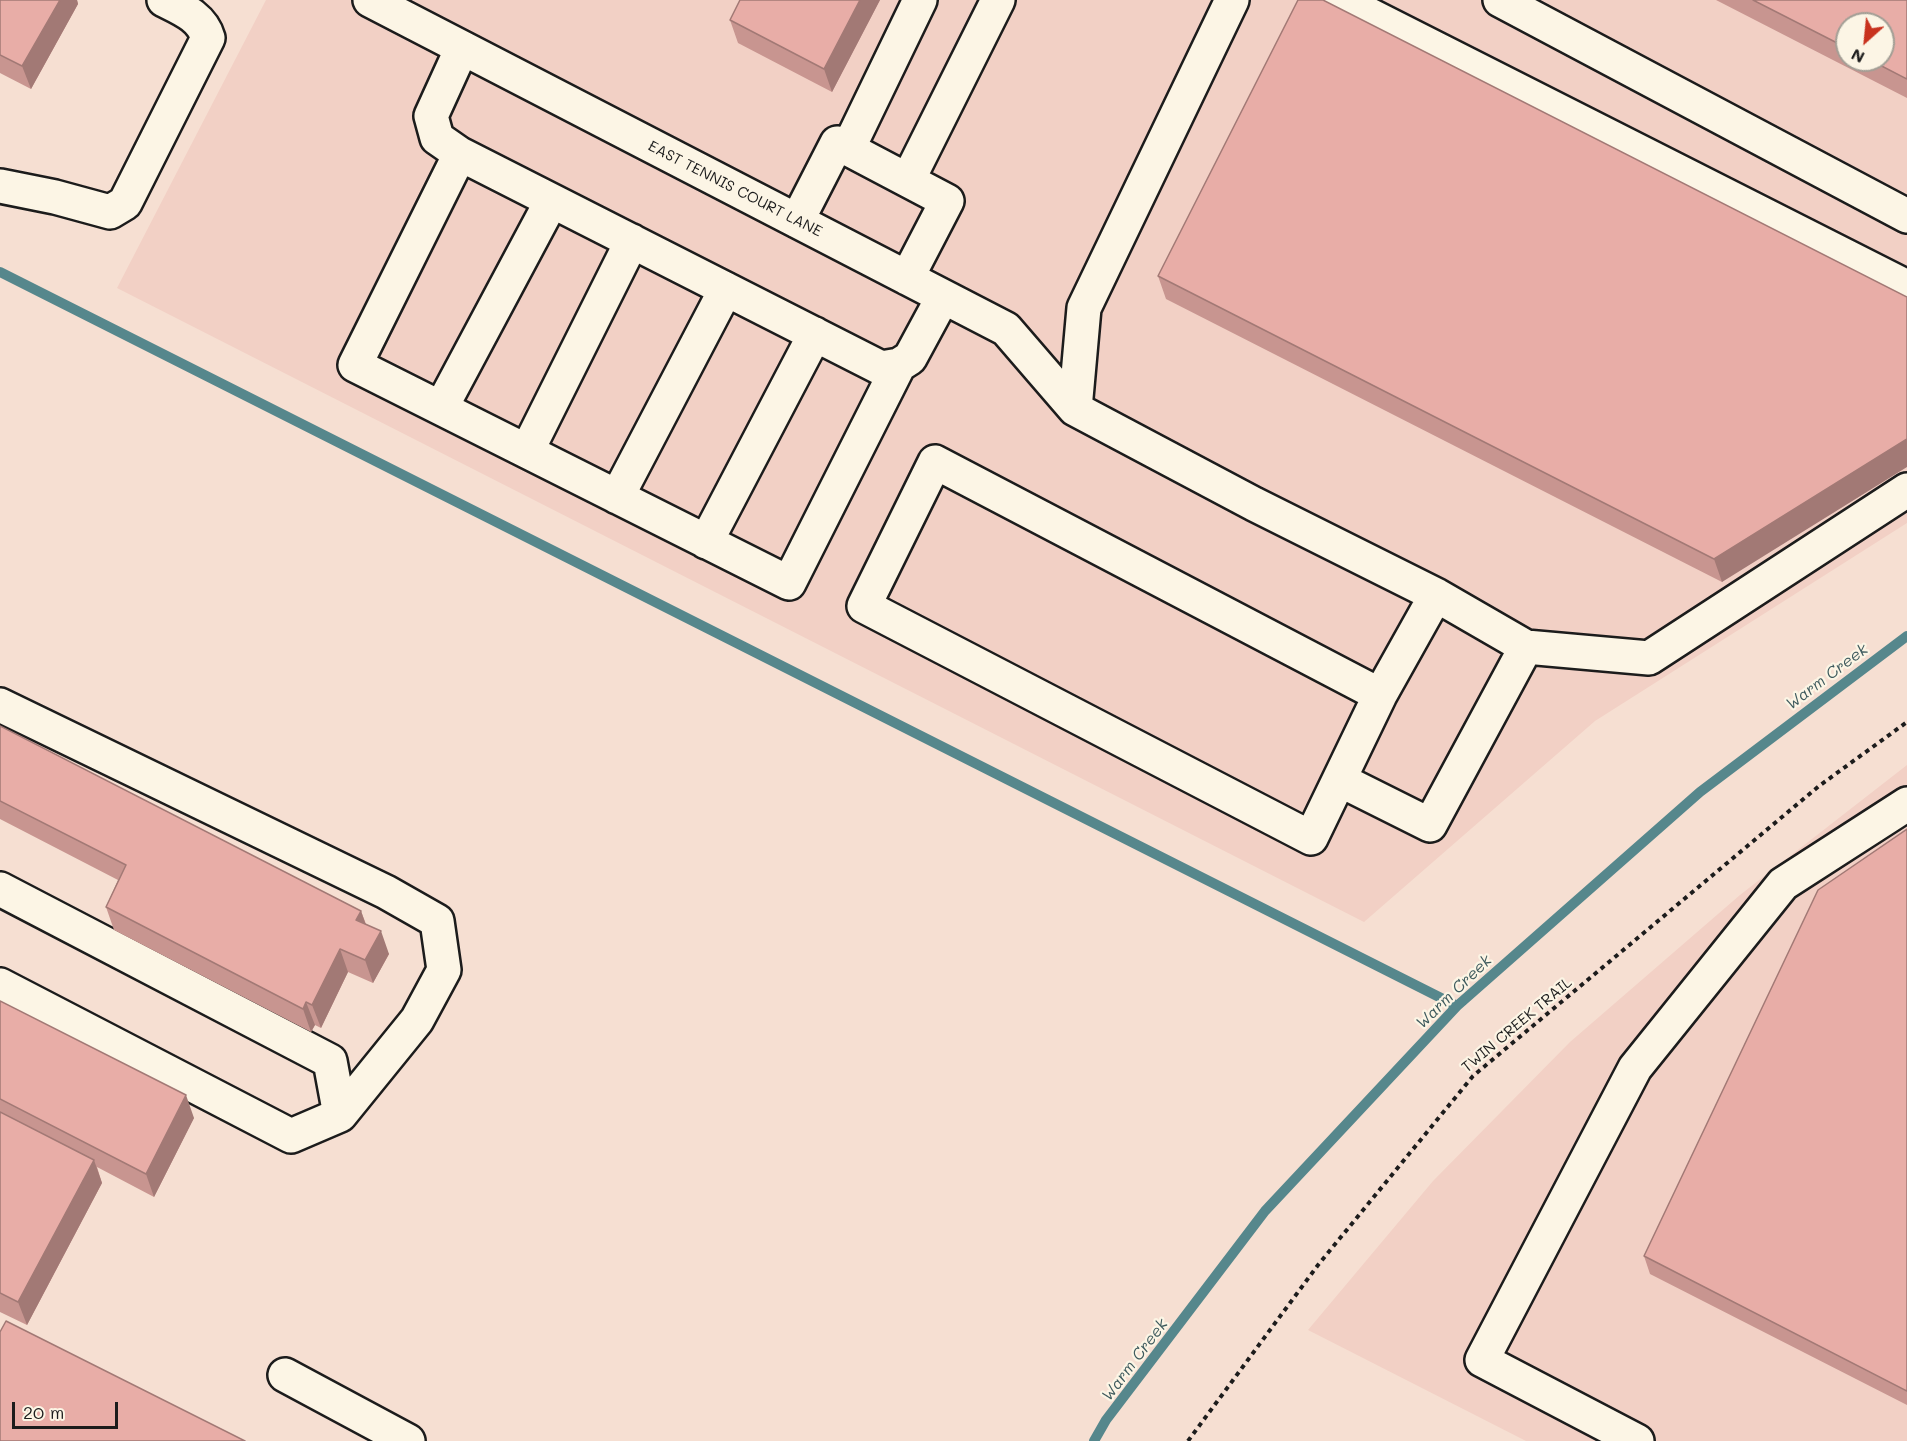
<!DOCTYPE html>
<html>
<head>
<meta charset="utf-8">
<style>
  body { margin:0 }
  #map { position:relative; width:1907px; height:1441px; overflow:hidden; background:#f6dfd2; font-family:Mali,sans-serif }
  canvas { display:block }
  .north { position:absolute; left:1835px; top:12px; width:60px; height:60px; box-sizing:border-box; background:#fcf5e5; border:2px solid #a29e95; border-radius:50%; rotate:207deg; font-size:16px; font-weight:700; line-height:24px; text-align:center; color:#1c1c1c }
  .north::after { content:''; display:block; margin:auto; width:21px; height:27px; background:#c8321e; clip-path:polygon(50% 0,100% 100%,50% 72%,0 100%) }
  .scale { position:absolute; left:12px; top:1402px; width:106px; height:27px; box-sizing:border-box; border:3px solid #1c1c1c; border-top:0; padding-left:8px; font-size:18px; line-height:21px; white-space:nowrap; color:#1c1c1c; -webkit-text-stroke:4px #fcf5e5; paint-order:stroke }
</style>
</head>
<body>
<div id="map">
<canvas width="1907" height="1441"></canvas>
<div class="north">N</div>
<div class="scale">20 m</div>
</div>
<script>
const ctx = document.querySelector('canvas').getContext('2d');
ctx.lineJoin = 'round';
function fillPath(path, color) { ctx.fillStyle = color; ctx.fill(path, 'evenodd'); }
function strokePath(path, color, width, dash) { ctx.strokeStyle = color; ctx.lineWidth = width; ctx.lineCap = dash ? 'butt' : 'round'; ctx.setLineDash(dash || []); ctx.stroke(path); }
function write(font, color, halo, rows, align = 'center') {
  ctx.font = font + ' Mali,sans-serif'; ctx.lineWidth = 4.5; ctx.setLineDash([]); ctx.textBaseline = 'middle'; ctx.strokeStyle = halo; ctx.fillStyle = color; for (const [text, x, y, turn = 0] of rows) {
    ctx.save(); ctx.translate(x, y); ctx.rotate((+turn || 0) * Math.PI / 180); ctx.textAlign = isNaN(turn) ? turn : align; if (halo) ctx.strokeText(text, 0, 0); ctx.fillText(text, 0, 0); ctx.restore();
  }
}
fillPath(new Path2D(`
  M266,0h1641v523l-312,198 -231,201 -1247,-634zM1847,24h36v36h-36z
  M1907,765v676h-381l-218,-111 125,-149 137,-139 170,-147z`), '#f2d0c5');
strokePath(new Path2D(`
  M0,272l1457,734
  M1094,1441l12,-21 159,-209 192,-205 243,-214 207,-156`), '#56878c', 10);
const minor = new Path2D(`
  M370,0l636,329 69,80 179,95 182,91 90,52 123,11 258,-168
  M1340,0l567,287
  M1500,0l407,216
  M462,48l-31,68 6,22 23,16 421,214 18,-3 11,-7 33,-61
  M848,149l72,-149
  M460,154l-105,211 434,218 110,-218
  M908,180l90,-180
  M0,186l55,11 55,15 15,-9 83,-165c-6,-21 -26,-29 -44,-38
  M797,221l40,-78 110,58 -40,77
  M441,408l110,-206
  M1075,409l9,-101 148,-308
  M527,451l105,-210
  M617,497l109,-208
  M706,542l109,-208
  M1380,695l-445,-233 -71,144 447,232 69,-143 56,-100
  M0,705l386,187 51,29 7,49 -27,50 -77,95 -49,21 -291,-151
  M1340,780l90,45 96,-178
  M0,889l330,172 10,54
  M285,1375l123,66
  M1637,1441l-155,-81 153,-292 148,-184 124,-80`);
strokePath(minor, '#1c1c1c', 38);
strokePath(new Path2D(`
  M1188,1441l130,-176 155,-189 346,-290 88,-64`), '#1c1c1c', 4, [4.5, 4.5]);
strokePath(minor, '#fcf5e5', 33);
fillPath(new Path2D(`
  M0,0h77l1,4 -47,85 -31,-16z
  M880,0l-48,92 -94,-49 -8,-23z
  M1716,0h191v98zM1847,24l36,36h-36z
  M1158,276l749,21 -185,285 -556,-283z
  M0,726l361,185 5,13 23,30 -16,29 -25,-11 -27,56 -6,-3 -4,7 -197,-102 -8,-23 12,-27 -118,-61z
  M1907,829v576l-257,-131 -6,-18z
  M0,1001l194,117 -40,79 -57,-30 5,16 -75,142 -27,-13z`), '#c89590');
fillPath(new Path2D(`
  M60,0h17l1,4 -47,85 -9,-23z
  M860,0h20l-48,92 -8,-23z
  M1907,439v28l-185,115 -8,-23z
  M361,911l8,23 -13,-14z
  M381,931l8,23 -16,29 -8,-23z
  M340,949l8,23 -27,56 -9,-23z
  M306,1002l9,23 -4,7 -8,-23z
  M186,1095l8,23 -40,79 -8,-23z
  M94,1160l8,23 -75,142 -9,-23z`), '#a27975');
const building = new Path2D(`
  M0,0h60l-38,66 -22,-11z
  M740,0h120l-36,69 -94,-49z
  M1298,0h25l584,297v142l-193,120 -556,-283z
  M1753,0h154v79l-37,-19h13v-36h-36v24z
  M0,726l361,185 -5,9 25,11 -16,29 -25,-11 -28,56 -6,-3 -3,7 -197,-102 20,-42 -126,-64z
  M1907,829v562l-263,-135 174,-366z
  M0,1001l186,94 -40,79 -146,-75z
  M0,1112l94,48 -76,142 -18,-9z
  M6,1321l239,120h-245v-109z`);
fillPath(building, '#e8ada7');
strokePath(building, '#a27975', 1.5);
write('15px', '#1c1c1c', '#fcf5e5', [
  ["EAST TENNIS COURT LANE",735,189,27],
  ["TWIN CREEK TRAIL",1517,1025,-40]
]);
write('italic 16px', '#3e5a5d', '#fcf5e5', [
  ["Warm Creek",1827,677,-37],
  ["Warm Creek",1454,992,-44],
  ["Warm Creek",1135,1360,-53]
]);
</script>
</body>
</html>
